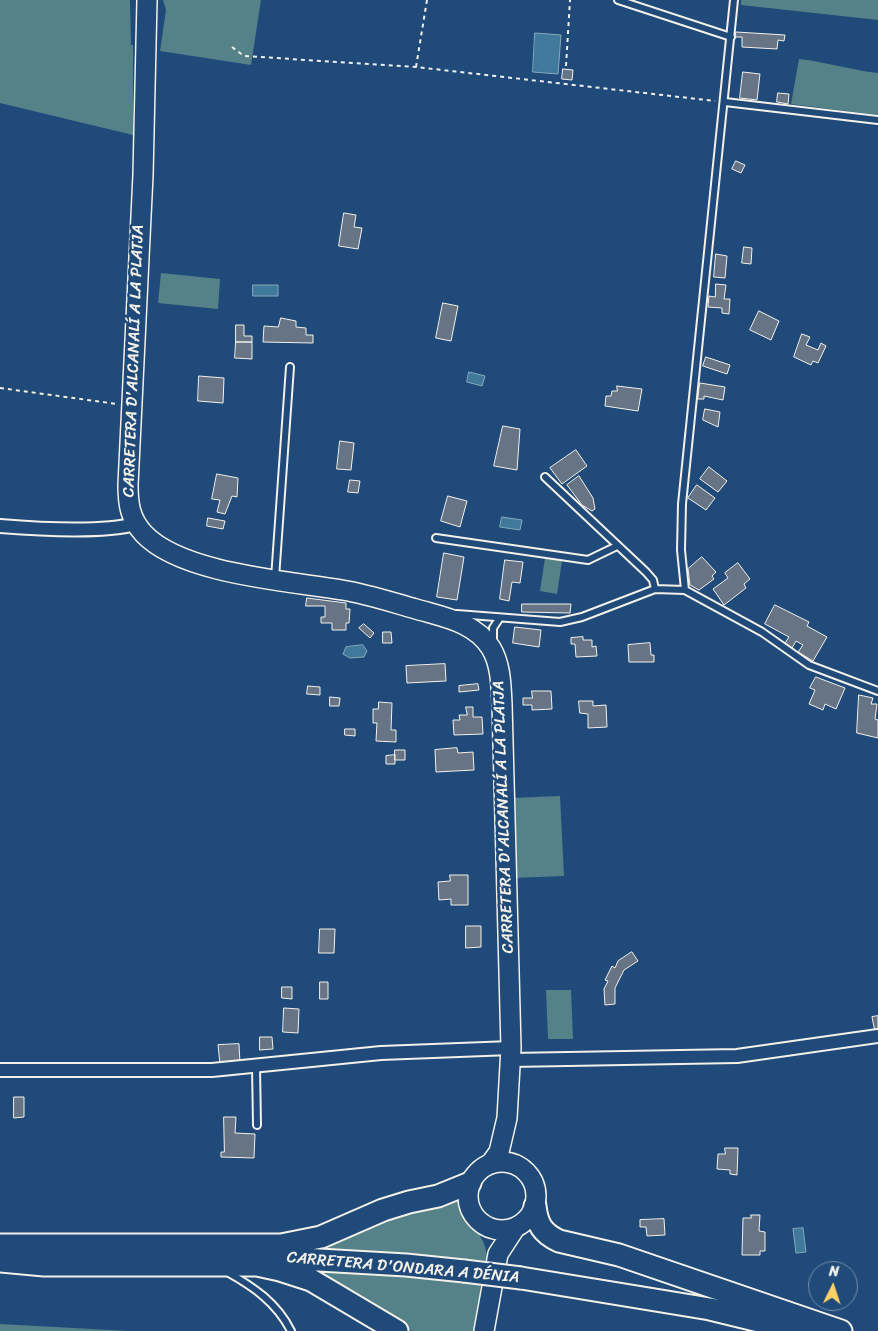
<!DOCTYPE html>
<html>
<head>
<meta charset="utf-8">
<style>
  body { margin:0 }
  #map { position:relative; width:878px; height:1331px; overflow:hidden; background:#1f4a7a; font-family:Sriracha,sans-serif }
  canvas { display:block }
  .north { position:absolute; left:808px; top:1261px; width:50px; height:50px; box-sizing:border-box; background:#1f4a7a; border:1px solid #748da6; border-radius:50%; rotate:4deg; font-size:14px; font-weight:700; line-height:20px; text-align:center; color:#f4f1e8 }
  .north::after { content:''; display:block; margin:auto; width:18px; height:22px; background:#ffd166; clip-path:polygon(50% 0,100% 100%,50% 72%,0 100%) }
</style>
</head>
<body>
<div id="map">
<canvas width="878" height="1331"></canvas>
<div class="north">N</div>
</div>
<script>
const ctx = document.querySelector('canvas').getContext('2d');
ctx.lineJoin = 'round';
function fillPath(path, color) { ctx.fillStyle = color; ctx.fill(path, 'evenodd'); }
function strokePath(path, color, width, dash) { ctx.strokeStyle = color; ctx.lineWidth = width; ctx.lineCap = dash ? 'butt' : 'round'; ctx.setLineDash(dash || []); ctx.stroke(path); }
function write(font, color, halo, rows, align = 'center') {
  ctx.font = font + ' Sriracha,sans-serif'; ctx.lineWidth = 5; ctx.setLineDash([]); ctx.textBaseline = 'middle'; ctx.strokeStyle = halo; ctx.fillStyle = color; for (const [text, x, y, turn = 0] of rows) {
    ctx.save(); ctx.translate(x, y); ctx.rotate((+turn || 0) * Math.PI / 180); ctx.textAlign = isNaN(turn) ? turn : align; if (halo) ctx.strokeText(text, 0, 0); ctx.fillText(text, 0, 0); ctx.restore();
  }
}
fillPath(new Path2D(`
  M0,0h130l1,45h2v90l-133,-32z
  M163,0h98l-10,65 -91,-14 6,-41z
  M741,0h137v20l-137,-15z
  M799,59c27,3 52,11 79,14v42l-87,-11z
  M161,273l59,6 -2,30 -60,-6z
  M545,558l17,3 -5,33 -17,-3z
  M560,796l4,80 -51,2 -2,-80z
  M546,990h25l2,49h-25z
  M459,1196c5,28 29,37 28,65l-182,-12 -1,-2z
  M296,1265l185,16 -4,50h-65z
  M0,1324l129,7h-129z`), '#558189');
const water = new Path2D(`
  M535,33l26,2 -3,39 -25,-2z
  M253,285h25v11h-25z
  M469,372l16,4 -3,10 -15,-4z
  M502,517l20,3 -2,10 -20,-3z
  M363,645l4,6 -3,6 -14,1 -7,-4 3,-7z
  M803,1228l3,24 -10,1 -3,-24z`);
fillPath(water, '#40799b');
strokePath(water, '#88a9ba', 1);
const building = new Path2D(`
  M736,32l49,3 -1,6 -6,-1 -1,9 -35,-2v-10h-6z
  M563,69l10,1 -1,10 -10,-1z
  M743,72l17,2 -3,26 -17,-2z
  M778,93l11,1 -1,10 -11,-2z
  M736,161l9,4 -4,8 -9,-4z
  M344,213l12,2 -2,12 8,1 -4,21 -19,-3z
  M744,247l8,1 -1,16 -9,-1z
  M716,254l11,2 -2,22 -11,-1z
  M716,284l10,1 -2,14h6l-1,15 -7,-1v-5l-14,-1 1,-11 6,1z
  M443,303l15,3 -7,35 -15,-3z
  M759,311l20,10 -8,19 -21,-10z
  M281,318l15,3v6l10,1v7h7v8l-50,-1 1,-16 14,1z
  M236,325h8v11h8v6h-16z
  M802,334l8,3 -4,8 12,5 3,-7 5,3 -8,17 -5,-2 -2,4 -17,-8z
  M236,342h16v17l-17,-1z
  M706,357l24,8 -3,9 -24,-8z
  M199,376l25,2 -1,25 -25,-2z
  M700,383l25,4 -2,13 -19,-4v3h-6z
  M617,386l25,3 -4,22 -33,-5 1,-10h5l1,-5h5z
  M705,409l15,3 -2,15 -15,-7z
  M503,426l17,3 -3,41 -23,-4z
  M340,441l14,2 -3,27 -14,-1z
  M576,450l11,16 -25,18 -12,-16z
  M709,467l18,14 -9,11 -18,-13z
  M217,474l21,4 -1,19 -5,-1 -7,18 -8,-2 3,-12 -8,-1z
  M579,476l14,22 2,11 -3,2 -10,-6 -15,-20z
  M350,480l10,1 -2,12 -10,-1z
  M697,485l18,13 -9,12 -18,-12z
  M448,496l19,5 -7,26 -19,-6z
  M208,518l17,3 -2,8 -16,-3z
  M444,553l20,4 -7,43 -20,-3z
  M702,557l14,15 -4,4 2,3 -15,11 -9,-5 -2,-16z
  M505,560l18,2 -3,21 -8,-1 -3,19 -9,-2z
  M738,563l12,16 -6,5 2,4 -22,17 -11,-16 15,-11 -3,-5z
  M307,598l39,5v6h4l-1,14h-3v7h-14v-7h-11v-6h4v-11h-19z
  M522,604h49l-1,9 -48,-1z
  M775,605l34,17 -2,4 20,11 -14,24 -15,-9 5,-7 -7,-4 -4,7 -7,-5 4,-6 -24,-13z
  M364,624l10,9 -4,5 -11,-10z
  M515,627l26,3 -2,17 -26,-4z
  M383,632h8l1,11h-9z
  M583,637v3h9v7l4,-1 1,10 -21,1 -1,-13h-4v-6z
  M650,643l1,12h3v7h-25l-1,-17z
  M445,664l1,17 -39,2 -1,-17z
  M816,677l29,11 -9,21 -11,-5 -2,6 -14,-6 6,-14 -5,-2z
  M478,684l1,6 -20,2v-6z
  M308,686l12,1v8l-13,-1z
  M532,691h19l1,18 -20,1v-5h-9v-7h9z
  M859,695l14,3 -2,6h6l-2,15 3,1v18l-21,-5z
  M330,697l10,1 -1,8h-9z
  M579,701h14v5l13,-1 1,22 -19,1v-14l-8,-1z
  M379,702l13,1 -1,27h5v12l-20,-1 1,-18h-4v-14h5z
  M466,707h7v10h9l1,17 -29,1 -1,-15h7l-1,-5h8z
  M345,729h10v7l-10,-1z
  M457,748l1,5 15,-1 1,18 -38,2 -1,-22z
  M395,750h10v10h-10z
  M395,755v9h-9v-8z
  M450,875h18v30h-17v-6l-12,1 -1,-18 12,-1z
  M466,926h15v21l-15,1z
  M320,929h15l-1,24h-15z
  M632,952l6,9 -14,9 -9,18v16l-10,1 -1,-16 4,-8 -3,-1 7,-14 3,2 3,-7z
  M320,982h8v17h-8z
  M282,987h10v12l-10,-1z
  M284,1008l15,1 -1,24 -15,-1z
  M878,1016v16h-3l-3,-15z
  M260,1037h12l1,12 -13,1z
  M239,1044l1,19 -20,1 -2,-19z
  M14,1097h10v20l-10,1z
  M224,1117h12l-1,16 20,1 -1,24 -33,-1v-5h3z
  M725,1148h13l-1,27 -7,-1v-4l-13,-1 1,-15h7z
  M751,1215h9l-1,16 6,1v19h-5v4h-18l1,-37h8z
  M664,1219l1,16 -18,1 -1,-9h-6v-7z`);
fillPath(building, '#677486');
strokePath(building, '#f4f1e8', 1);
const service = new Path2D(`
  M618,0l113,37
  M725,102l153,18
  M545,477l101,95 7,8 2,9
  M436,538l152,22 29,-14
  M275,578l15,-211
  M685,590l-4,-40 1,-46 52,-504
  M457,614l103,8 22,-5 73,-28 30,1 77,42 47,33 69,26
  M493,642v-14l6,-9
  M256,1067l1,58
  M227,1272c27,15 50,31 64,59`);
const minor = new Path2D(`
  M0,526c37,3 101,7 136,-2
  M511,1060l226,-4 141,-20
  M0,1070h212l169,-17 130,-5`);
const secondary = new Path2D(`
  M147,0l-4,175 -15,310c0,19 2,34 16,49 38,40 145,47 198,56 25,4 49,12 74,19 27,8 59,13 75,39 10,17 10,37 11,56l9,344 -4,70 -8,34 -8,11
  M468 1196a34 34 0 1 1 68 0a34 34 0 1 1-68 0Z
  M484,1331l14,-77 17,-26`);
const primary = new Path2D(`
  M535,1206c2,18 7,27 24,35l60,14 222,76
  M0,1245h281l40,-8 62,-27 26,-8 29,-6 32,-13
  M267,1257l139,8 58,6
  M0,1261l44,4h213l23,5 31,10 86,51
  M521,1278l189,31 90,22`);
strokePath(service, '#f4f1e8', 10);
strokePath(minor, '#f4f1e8', 16);
strokePath(secondary, '#f4f1e8', 22);
strokePath(primary, '#f4f1e8', 25);
strokePath(new Path2D(`
  M232,47l12,9 172,11 299,34
  M566,66l4,-66
  M416,67l11,-67
  M0,388l117,16`), '#f4f1e8', 2, [4, 4]);
strokePath(service, '#1f4a7a', 6);
strokePath(minor, '#1f4a7a', 12);
strokePath(secondary, '#1f4a7a', 19);
strokePath(primary, '#1f4a7a', 21);
const primaryBridge = new Path2D(`
  M464,1271l57,7`);
strokePath(primaryBridge, '#f4f1e8', 25, []);
strokePath(primaryBridge, '#1f4a7a', 21);
write('16px', '#f4f1e8', '#1f4a7a', [
  ["CARRETERA D'ALCANALÍ A LA PLATJA",134,361,-88],
  ["CARRETERA D'ALCANALÍ A LA PLATJA",504,817,-92],
  ["CARRETERA D'ONDARA A DÉNIA",403,1268,5]
]);
</script>
</body>
</html>
